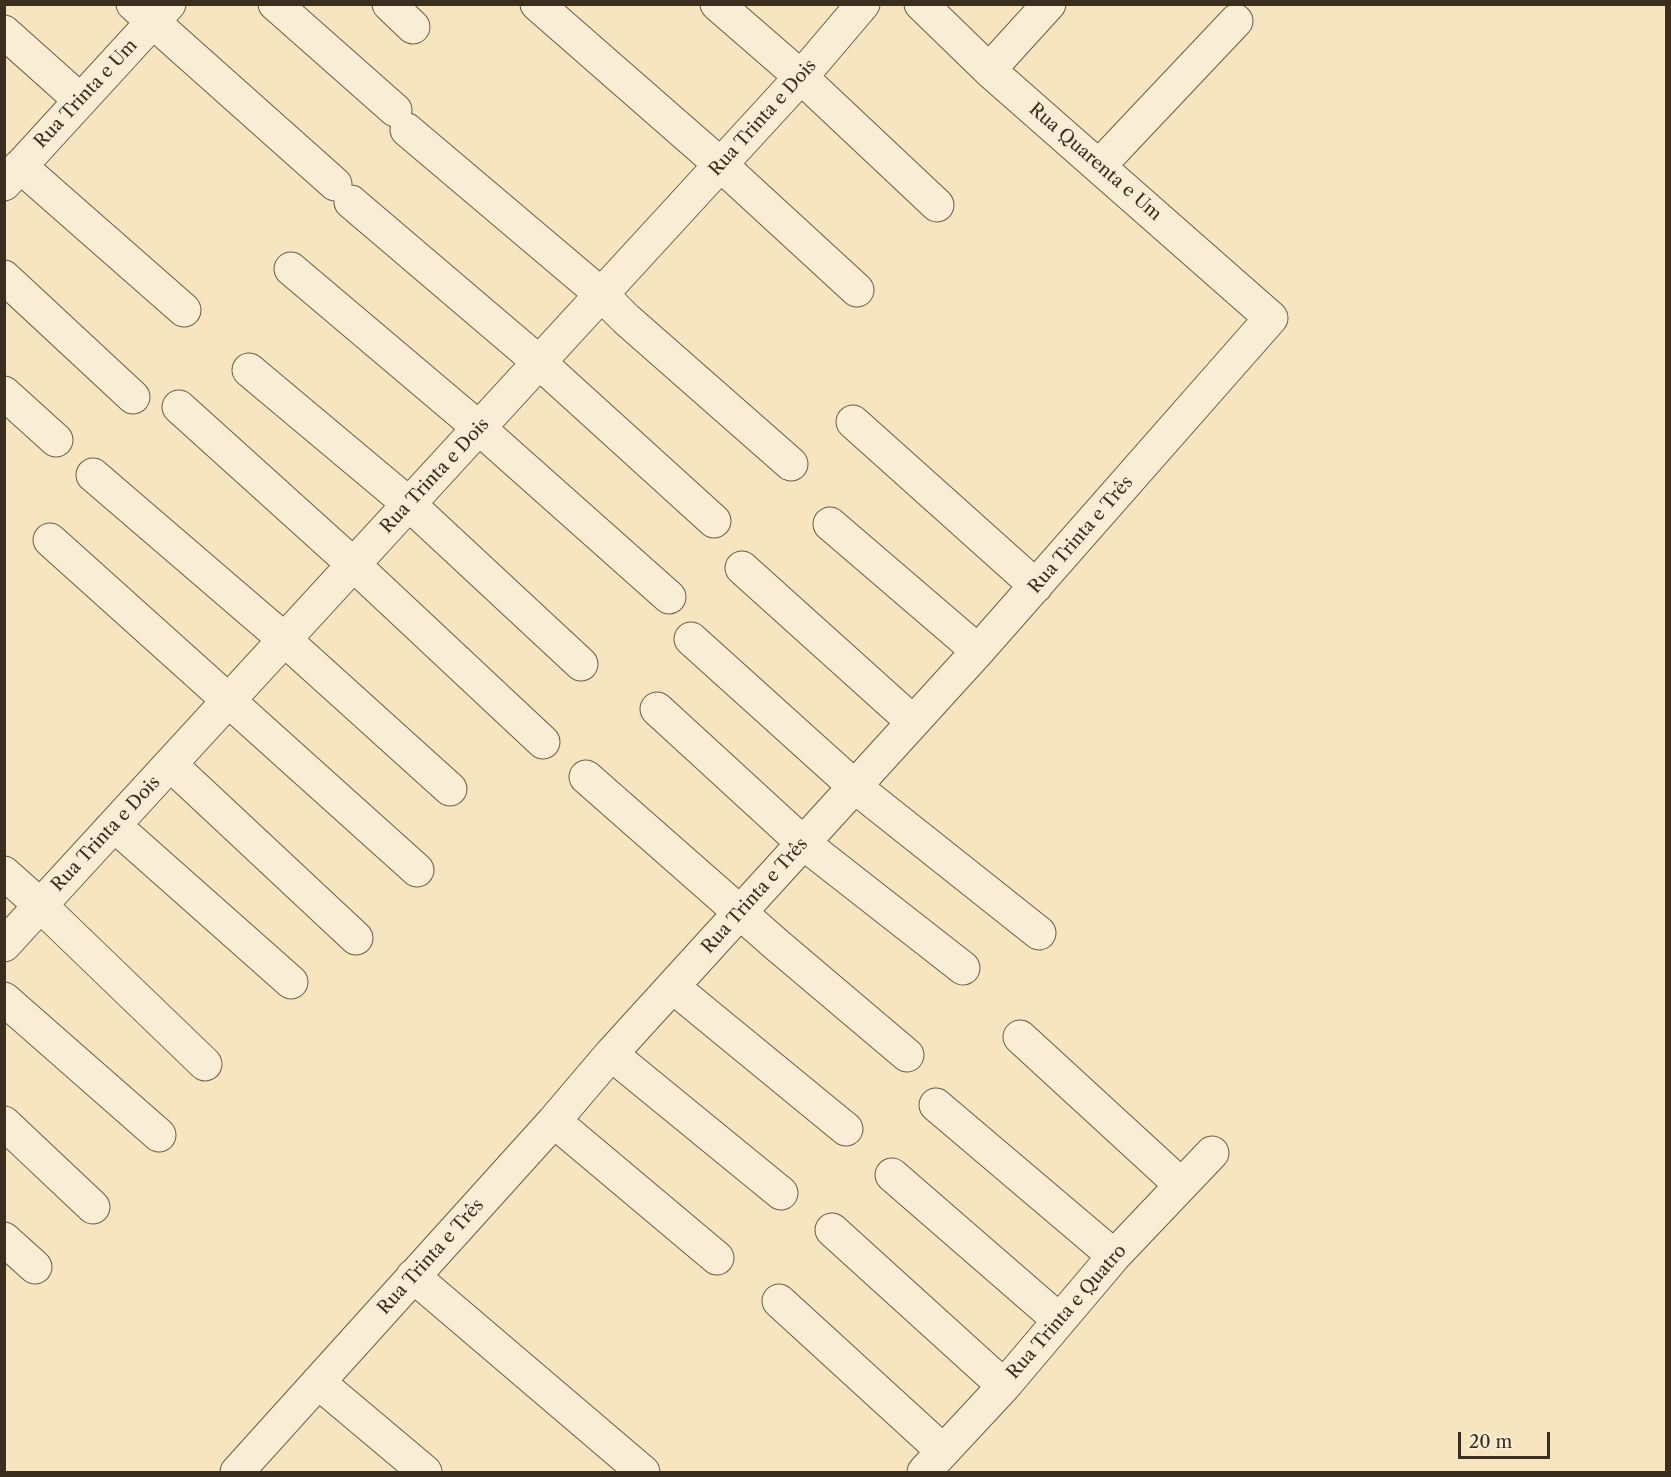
<!DOCTYPE html>
<html>
<head>
<meta charset="utf-8">
<style>
  body { margin:0 }
  #map { position:relative; width:1671px; height:1477px; overflow:hidden; background:#f6e5be; font-family:"Libre Caslon Text",serif }
  canvas { display:block }
  .frame { position:absolute; inset:0; border:6px solid #3b2e1e; pointer-events:none }
  .scale { position:absolute; left:1458px; top:1432px; width:92px; height:27px; box-sizing:border-box; border:3px solid #3b2e1e; border-top:0; padding-left:8px; font-size:18px; line-height:21px; white-space:nowrap; color:#3b2e1e; -webkit-text-stroke:4px #f9eed5; paint-order:stroke }
</style>
</head>
<body>
<div id="map">
<canvas width="1671" height="1477"></canvas>
<div class="frame"></div>
<div class="scale">20 m</div>
</div>
<script>
const ctx = document.querySelector('canvas').getContext('2d');
ctx.lineJoin = 'round';
function strokePath(path, color, width, dash) { ctx.strokeStyle = color; ctx.lineWidth = width; ctx.lineCap = dash ? 'butt' : 'round'; ctx.setLineDash(dash || []); ctx.stroke(path); }
function write(font, color, halo, rows, align = 'center') {
  ctx.font = font + ' "Libre Caslon Text",serif'; ctx.lineWidth = 5; ctx.setLineDash([]); ctx.textBaseline = 'middle'; ctx.strokeStyle = halo; ctx.fillStyle = color; for (const [text, x, y, turn = 0] of rows) {
    ctx.save(); ctx.translate(x, y); ctx.rotate((+turn || 0) * Math.PI / 180); ctx.textAlign = isNaN(turn) ? turn : align; if (halo) ctx.strokeText(text, 0, 0); ctx.fillText(text, 0, 0); ctx.restore();
  }
}
const minor = new Path2D(`
  M133,4l202,180
  M275,4l120,106
  M389,4l24,23
  M537,4l184,161 136,125
  M717,4l84,73 136,128
  M4,32l76,68
  M989,70l60,-66
  M407,130l195,165 24,24 165,145
  M1100,165l136,-144
  M20,166l164,144
  M4,184l165,-180
  M351,202l189,161 174,158
  M291,269l188,159 190,169
  M4,277l129,120
  M249,370l160,134 172,160
  M4,393l52,47
  M179,407l175,158 189,177
  M853,422l183,164
  M93,475l192,165 165,149
  M830,524l148,127
  M50,540l367,330
  M742,568l171,154
  M691,639l163,147 185,147
  M657,709l145,133 161,126
  M171,765l185,173
  M586,777l191,168 130,110
  M115,826l176,156
  M4,873l36,32 165,159
  M4,945l797,-868 62,-73
  M673,987l173,142
  M4,999l155,136
  M1020,1037l160,147
  M611,1054l170,139
  M936,1105l178,151
  M554,1121l163,137
  M4,1123l89,84
  M892,1175l167,145
  M832,1230l172,156
  M4,1239l31,28
  M413,1276l230,196
  M779,1301l164,150
  M318,1382l107,90
  M237,1472l317,-351 57,-67 367,-403 293,-333 -282,-248 -68,-66
  M924,1472l80,-86 110,-130 98,-103`);
strokePath(minor, '#6a5c46', 35);
strokePath(minor, '#f9eed5', 33);
write('18px', '#3b2e1e', '#f9eed5', [
  ["Rua Trinta e Um",86,94,-47],
  ["Rua Trinta e Dois",763,118,-48],
  ["Rua Quarenta e Um",1095,162,41],
  ["Rua Trinta e Dois",435,476,-47],
  ["Rua Trinta e Três",1081,535,-49],
  ["Rua Trinta e Dois",106,834,-47],
  ["Rua Trinta e Três",755,896,-48],
  ["Rua Trinta e Três",431,1257,-48],
  ["Rua Trinta e Quatro",1067,1312,-49]
]);
</script>
</body>
</html>
